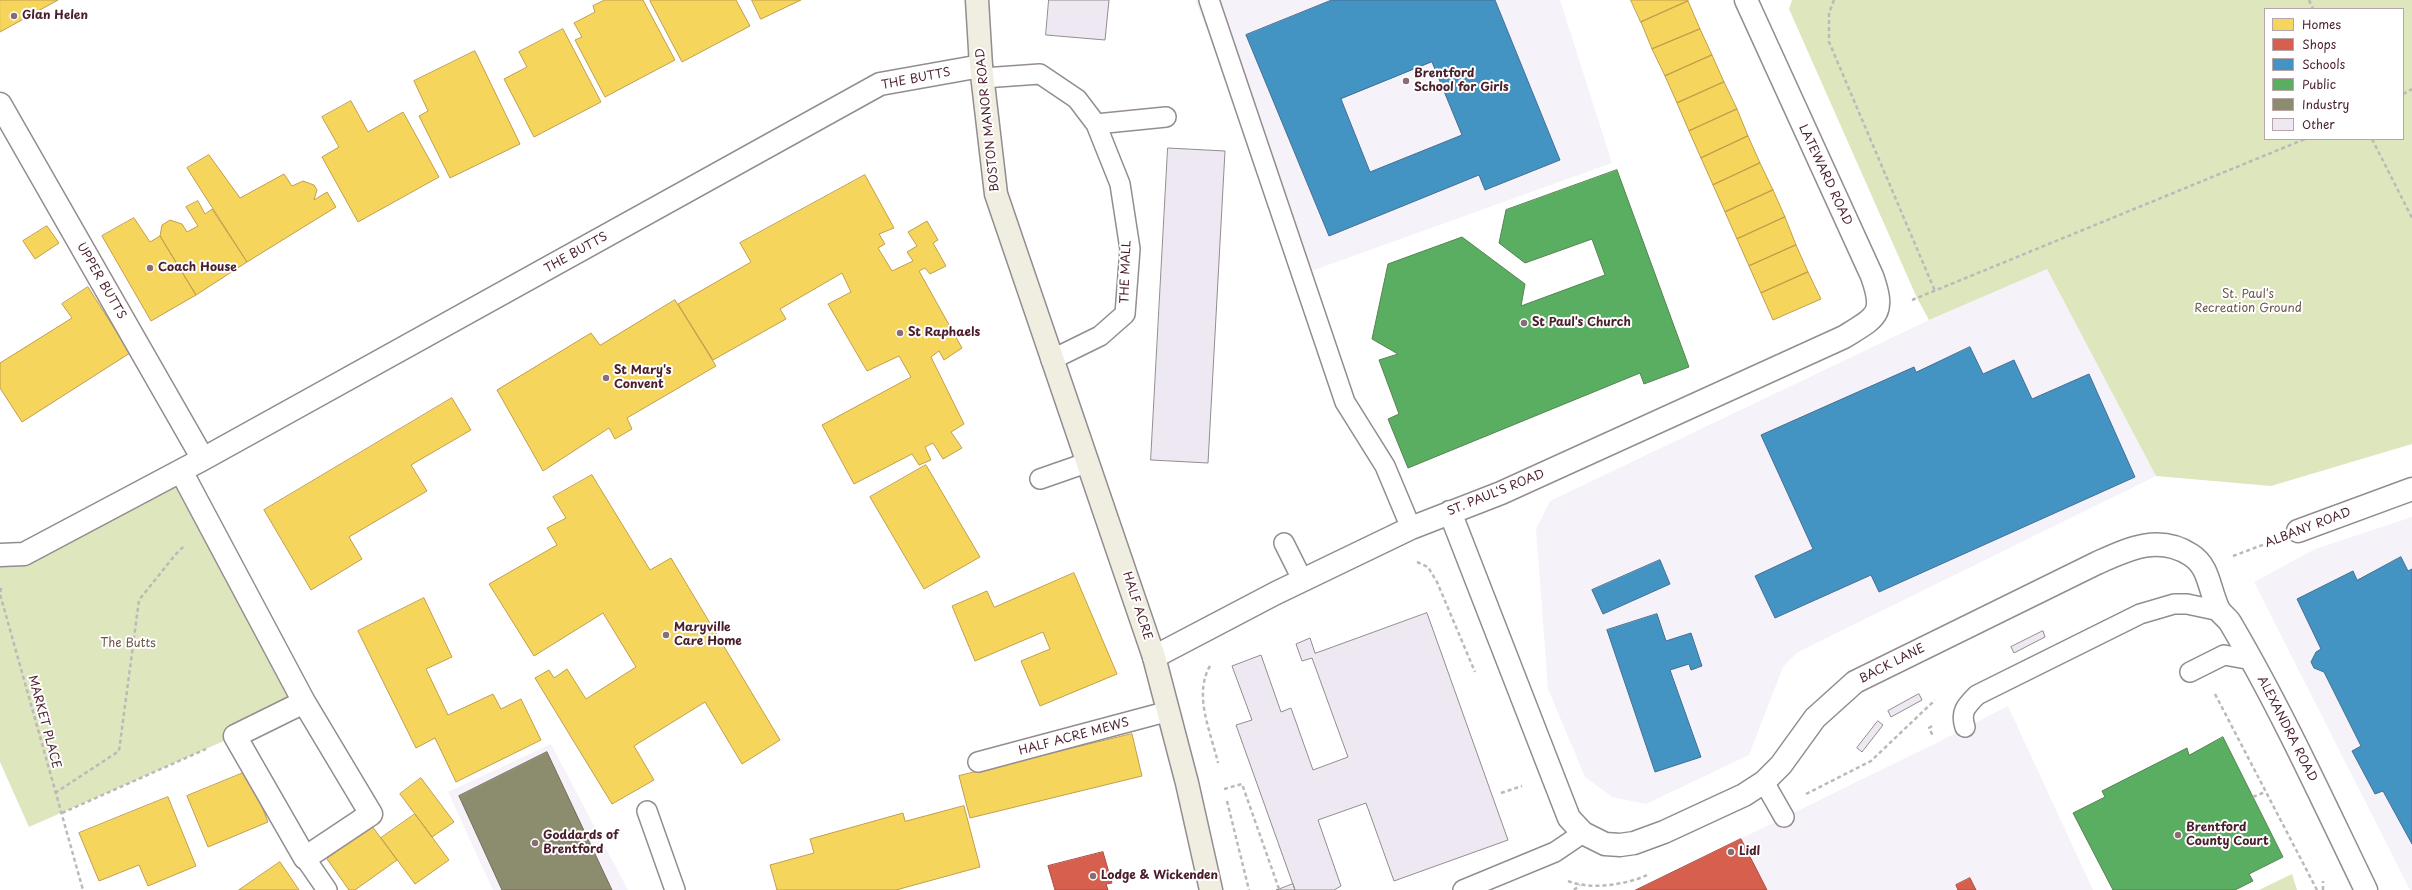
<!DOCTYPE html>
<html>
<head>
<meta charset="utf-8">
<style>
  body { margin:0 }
  #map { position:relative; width:2412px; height:890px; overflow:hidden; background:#fff; font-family:"Playpen Sans",sans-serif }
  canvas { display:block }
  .legend { position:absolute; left:2264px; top:8px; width:140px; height:132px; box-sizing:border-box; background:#fff; border:1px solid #b7a5aa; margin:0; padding:5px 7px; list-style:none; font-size:12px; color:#4a1f2b }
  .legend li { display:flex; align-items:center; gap:8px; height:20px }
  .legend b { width:20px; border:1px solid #b7a5aa }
</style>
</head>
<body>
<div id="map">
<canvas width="2412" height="890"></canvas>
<ul class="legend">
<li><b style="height:11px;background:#f6d55c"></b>Homes</li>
<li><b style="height:11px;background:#d6604d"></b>Shops</li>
<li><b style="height:11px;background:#4393c3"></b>Schools</li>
<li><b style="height:11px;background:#5aae61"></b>Public</li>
<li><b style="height:11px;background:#8c8c6e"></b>Industry</li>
<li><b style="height:11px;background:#ede8f1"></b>Other</li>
</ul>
</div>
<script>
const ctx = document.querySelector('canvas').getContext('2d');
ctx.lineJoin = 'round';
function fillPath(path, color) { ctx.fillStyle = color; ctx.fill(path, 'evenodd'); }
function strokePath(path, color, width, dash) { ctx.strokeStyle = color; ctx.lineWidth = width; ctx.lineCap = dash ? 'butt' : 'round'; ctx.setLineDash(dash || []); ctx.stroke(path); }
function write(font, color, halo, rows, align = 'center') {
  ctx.font = font + ' "Playpen Sans",sans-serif'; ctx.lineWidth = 4; ctx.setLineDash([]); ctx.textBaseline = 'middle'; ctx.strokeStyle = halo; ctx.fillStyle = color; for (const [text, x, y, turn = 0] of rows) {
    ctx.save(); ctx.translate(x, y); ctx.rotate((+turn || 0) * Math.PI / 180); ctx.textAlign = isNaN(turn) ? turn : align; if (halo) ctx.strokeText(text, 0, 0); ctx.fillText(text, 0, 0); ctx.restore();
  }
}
fillPath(new Path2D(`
  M1195,0h365l52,163 -309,111z
  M2047,268l109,208 -358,176 -15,15 -34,88 -103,49 -34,-7 -27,-20 -37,-88 -12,-160 14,-28 379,-181z
  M2412,517v373h-2l-156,-308 61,-33z
  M2008,706l85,184h-457l300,-147z
  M551,744l77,146h-135l-45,-98z`), '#f6f2f9');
fillPath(new Path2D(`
  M1792,0h620v444l-141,42 -115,-10 -109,-207 -118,51 -12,-22 -128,-289zM2265,9h138v130h-138z
  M181,471l123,231 -69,34 -206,91 -29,-65v-207z
  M2292,874l5,16h-38z`), '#dde6bd');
const homes = new Path2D(`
  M0,0h58l-58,32z
  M605,0h38l32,60 -70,37 -30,-57 7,-3 -8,-14 21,-11 -2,-6z
  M652,0h84l14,26 -68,36 -32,-61z
  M752,0h49l-40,19z
  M1631,0h57v1l-47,21z
  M1688,1l12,28 -48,20 -11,-27z
  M563,29l38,73 -67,35 -30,-58 23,-12 -8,-15z
  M1700,29l12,26 -47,21 -13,-27z
  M475,51l45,93 -70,34 -31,-62 9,-5 -14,-30z
  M1712,55l12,27 -47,21 -12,-27z
  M1724,82l13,27 -48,22 -12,-28z
  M351,101l17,31 35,-20 36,65 -81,45 -36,-65 17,-10 -17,-30z
  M1737,109l11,27 -47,22 -12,-27z
  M1748,136l12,27 -47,22 -12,-27z
  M209,155l31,43 44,-24 8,12 11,-5 11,4 3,5 -3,10 13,-8 9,15 -89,55 -60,-94z
  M1760,163l13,27 -48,22 -12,-27z
  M865,175l29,53 -15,6 6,10 -7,4 14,23 21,-10 -6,-9 10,-6 -9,-14 19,-11 11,19 -5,3 13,23 -16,8 -5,-6 -6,3 43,77 -18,12 -5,-9 -8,6 33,67 -13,8 11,16 -19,11 -10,-16 -8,4 6,13 -12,5 -7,-11 -58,30 -32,-59 89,-48 -12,-21 -32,15 -39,-67 23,-12 -9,-19 -62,36 6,10 -73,41 -35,-56 73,-42 -11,-19z
  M1773,190l12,27 -48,22 -12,-27z
  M198,201l7,13 7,-5 35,53 -51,33 -36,-59 2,-11 8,-5 12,4 5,8 11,-6 -12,-19z
  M1785,217l11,28 -47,21 -12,-27z
  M134,218l16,24 10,-6 36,59 -45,26 -49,-85z
  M47,226l12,17 -24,16 -12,-18z
  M1796,245l12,27 -47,21 -12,-27z
  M1808,272l13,27 -48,21 -12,-27z
  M88,287l42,66 -108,69 -22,-34v-25l72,-45 -10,-14z
  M675,300l41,66 -89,52 5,11 -17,10 -6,-11 -66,43 -46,-81 94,-57 9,12z
  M452,398l19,32 -60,35 16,26 -78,46 13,22 -51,31 -47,-80z
  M926,465l54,92 -56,32 -54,-92z
  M592,475l58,95 21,-12 109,182 -38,24 -37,-62 -71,44 20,34 -42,24 -77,-126 14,-8 5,8 13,-9 19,30 50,-32 -33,-54 -69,43 -45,-72 68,-39 -10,-17 19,-10 -13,-21z
  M1074,573l43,101 -77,32 -19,-45 29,-12 -7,-17 -68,29 -23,-55 35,-15 7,16z
  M424,598l28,59 -26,12 22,46 45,-21 8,15 20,-10 20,41 -85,42 -21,-44 -19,10 -58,-117z
  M1132,734l10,42 -172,42 -11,-42z
  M248,771l20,51 -60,25 -21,-51z
  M421,778l33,44 -22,15 -32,-43z
  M168,797l28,69 -48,20 -9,-21 -40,16 -20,-48z
  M964,806l16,61 -84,23h-119l-7,-25 44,-12 -4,-14 93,-26 2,8z
  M415,814l34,46 -34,24 -34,-46z
  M372,826l25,34 -42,30h-6l-22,-31z
  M280,862l19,28h-60z`);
fillPath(homes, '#f6d55c');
strokePath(homes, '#c29e4d', 1);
const shops = new Path2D(`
  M1741,839l26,51h-131z
  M1103,852l9,31 -6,1 2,6h-53l-7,-24z
  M1970,878l6,12h-18l-2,-5z`);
fillPath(shops, '#d6604d');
strokePath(shops, '#ac4c43', 1);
const schools = new Path2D(`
  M1332,0h163l65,160 -75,30 -6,-15 -150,61 -83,-201zM1432,62l30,73 -92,37 -29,-73z
  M1970,347l13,27 31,-14 18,39 57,-25 46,103 -256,115 -8,-17 -96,43 -20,-42 58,-27 -52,-114 153,-68 2,5z
  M2401,557l7,14 4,-2v275l-29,-53 -8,3 -23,-43 9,-5 -37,-74 -10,-4 -3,-6 5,-10 5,-3 -24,-50 56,-28 4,9z
  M1660,560l10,24 -67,30 -11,-24z
  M1657,614l9,27 25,-8 11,33 -11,4 -2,-6 -19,6 31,87 -46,15 -48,-142z`);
fillPath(schools, '#4393c3');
strokePath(schools, '#457095', 1);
const public = new Path2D(`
  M1617,170l72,197 -45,17 -4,-11 -232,95 -20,-49 11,-5 -20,-54 19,-6 -26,-15 16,-75 74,-27 63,47 -4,22 84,-31 -13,-36 -67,24 -26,-20 7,-33z
  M2223,737l60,120 -34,17 4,7 -18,9h-122l-40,-77 32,-16 -3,-6 85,-43 2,7z`);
fillPath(public, '#5aae61');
strokePath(public, '#558351', 1);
const industry = new Path2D(`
  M547,752l65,138h-110l-43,-94z`);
fillPath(industry, '#8c8c6e');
strokePath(industry, '#786b5a', 1);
const building = new Path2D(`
  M1049,0h60l-4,40 -59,-5z
  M1168,148l57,3 -17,312 -57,-3z
  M1427,613l81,227 -114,41 -28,-78 -48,17 23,66 -7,4h-39l-59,-165 16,-5 -20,-54 29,-11 20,57 10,-4 22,62 35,-13 -36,-99 -10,3 -6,-17 14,-6 5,15z
  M2043,631l2,6 -31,16 -3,-6z
  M1919,694l3,6 -31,17 -3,-6z
  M1878,721l5,4 -21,27 -5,-4z
  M1293,884l2,6h-19l3,-1z`);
fillPath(building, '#ede8f1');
strokePath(building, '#948c8e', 1);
const lane = new Path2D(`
  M1209,0l136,402 40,64 26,62
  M983,78l57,-4 37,25 19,25 70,-7
  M1051,360l49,-24 25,-22 5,-65 -10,-65 -24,-60
  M1040,479l46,-16
  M1284,543l19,38
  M2190,672l34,-17 28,5
  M1965,727c-5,-15 1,-21 12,-32l163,-81 34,-10h13l33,7
  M978,762l191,-51
  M1764,782l20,35
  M647,811l28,79
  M305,858l22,32
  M1463,890l92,-38 28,-19`);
const street = new Path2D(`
  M0,104l203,355
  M181,471l123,231 67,112 -66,44 -70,-122 69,-34
  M1450,512l119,306 14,15 22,11 15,1 14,-2 30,-11 80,-37 20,-13 17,-17 34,-47 40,-36 242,-119c31,-14 62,-29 94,-8 19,12 18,36 28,55 3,5 9,8 12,14 50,85 92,177 135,266
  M2298,531l114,-42
  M0,555l24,-1 179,-95 677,-375 101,-18
  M1154,657l122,-64 135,-65 90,-35 343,-156c32,-20 42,-22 28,-61l-126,-276`);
const primary = new Path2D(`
  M977,0l4,66 15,128 158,463 33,126 24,107`);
strokePath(lane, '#948c8e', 22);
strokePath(street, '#948c8e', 25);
strokePath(primary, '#948c8e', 25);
strokePath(new Path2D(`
  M1834,0l-5,13v29l106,249
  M2309,0l4,9
  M2403,94l9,-5
  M2372,139l40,79
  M1912,300l393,-161
  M2233,556l35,-13
  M1417,562l11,5 9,15 38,90
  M1,588l-1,6 83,296
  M1210,666c-17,29 1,66 8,97
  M2215,694l102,196
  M1932,726l-3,2 4,8
  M1224,789l18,-5 37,105
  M55,793l64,-42 20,-151 36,-45 9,-9
  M1501,793l21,-7
  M1806,794l65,-33 64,-61
  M2253,797l12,-5
  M1227,801l22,89
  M62,813l144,-64
  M1568,881c22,9 58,4 79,-6
  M1574,890l6,-5
  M2323,890v-9`), '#bdb8b9', 2.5, [4, 3]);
strokePath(lane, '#fff', 19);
strokePath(street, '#fff', 22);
strokePath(primary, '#f0ede1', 22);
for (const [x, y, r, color] of [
  [14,16,4,"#896d75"],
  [1406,81,4,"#896d75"],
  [150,268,4,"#896d75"],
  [1524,323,4,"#896d75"],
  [900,333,4,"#896d75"],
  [606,378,4,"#896d75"],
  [666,635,4,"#896d75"],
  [2178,835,4,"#896d75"],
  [535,843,4,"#896d75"],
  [1731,852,4,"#896d75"],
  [1093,876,4,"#896d75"]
]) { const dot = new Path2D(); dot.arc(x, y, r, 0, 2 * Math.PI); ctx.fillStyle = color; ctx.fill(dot); strokePath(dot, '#fff', 1.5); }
write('bold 12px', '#4a1f2b', '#fff', [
  ["Glan Helen",22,16],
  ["Brentford",1414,74],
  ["School for Girls",1414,88],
  ["Coach House",158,268],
  ["St Paul's Church",1532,323],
  ["St Raphaels",908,333],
  ["St Mary's",614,371],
  ["Convent",614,385],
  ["Maryville",674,628],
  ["Care Home",674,642],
  ["Brentford",2186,828],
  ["County Court",2186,842],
  ["Goddards of",543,836],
  ["Brentford",543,850],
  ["Lidl",1739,852],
  ["Lodge & Wickenden",1101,876]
], 'left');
write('12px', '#4a1f2b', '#fff', [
  ["THE BUTTS",916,79,-11],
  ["BOSTON MANOR ROAD",988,120,-96],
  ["LATEWARD ROAD",1825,175,65],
  ["THE BUTTS",576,253,-29],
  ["THE MALL",1126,272,-88],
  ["UPPER BUTTS",101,281,60],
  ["ST. PAUL'S ROAD",1496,493,-22],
  ["ALBANY ROAD",2308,528,-21],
  ["HALF ACRE",1137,606,72],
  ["BACK LANE",1892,664,-27],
  ["MARKET PLACE",44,722,75],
  ["ALEXANDRA ROAD",2287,729,63],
  ["HALF ACRE MEWS",1074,737,-15]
]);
write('12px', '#6e5547', '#fff', [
  ["St. Paul's",2248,295],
  ["Recreation Ground",2248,309],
  ["The Butts",128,644]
]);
</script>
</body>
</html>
